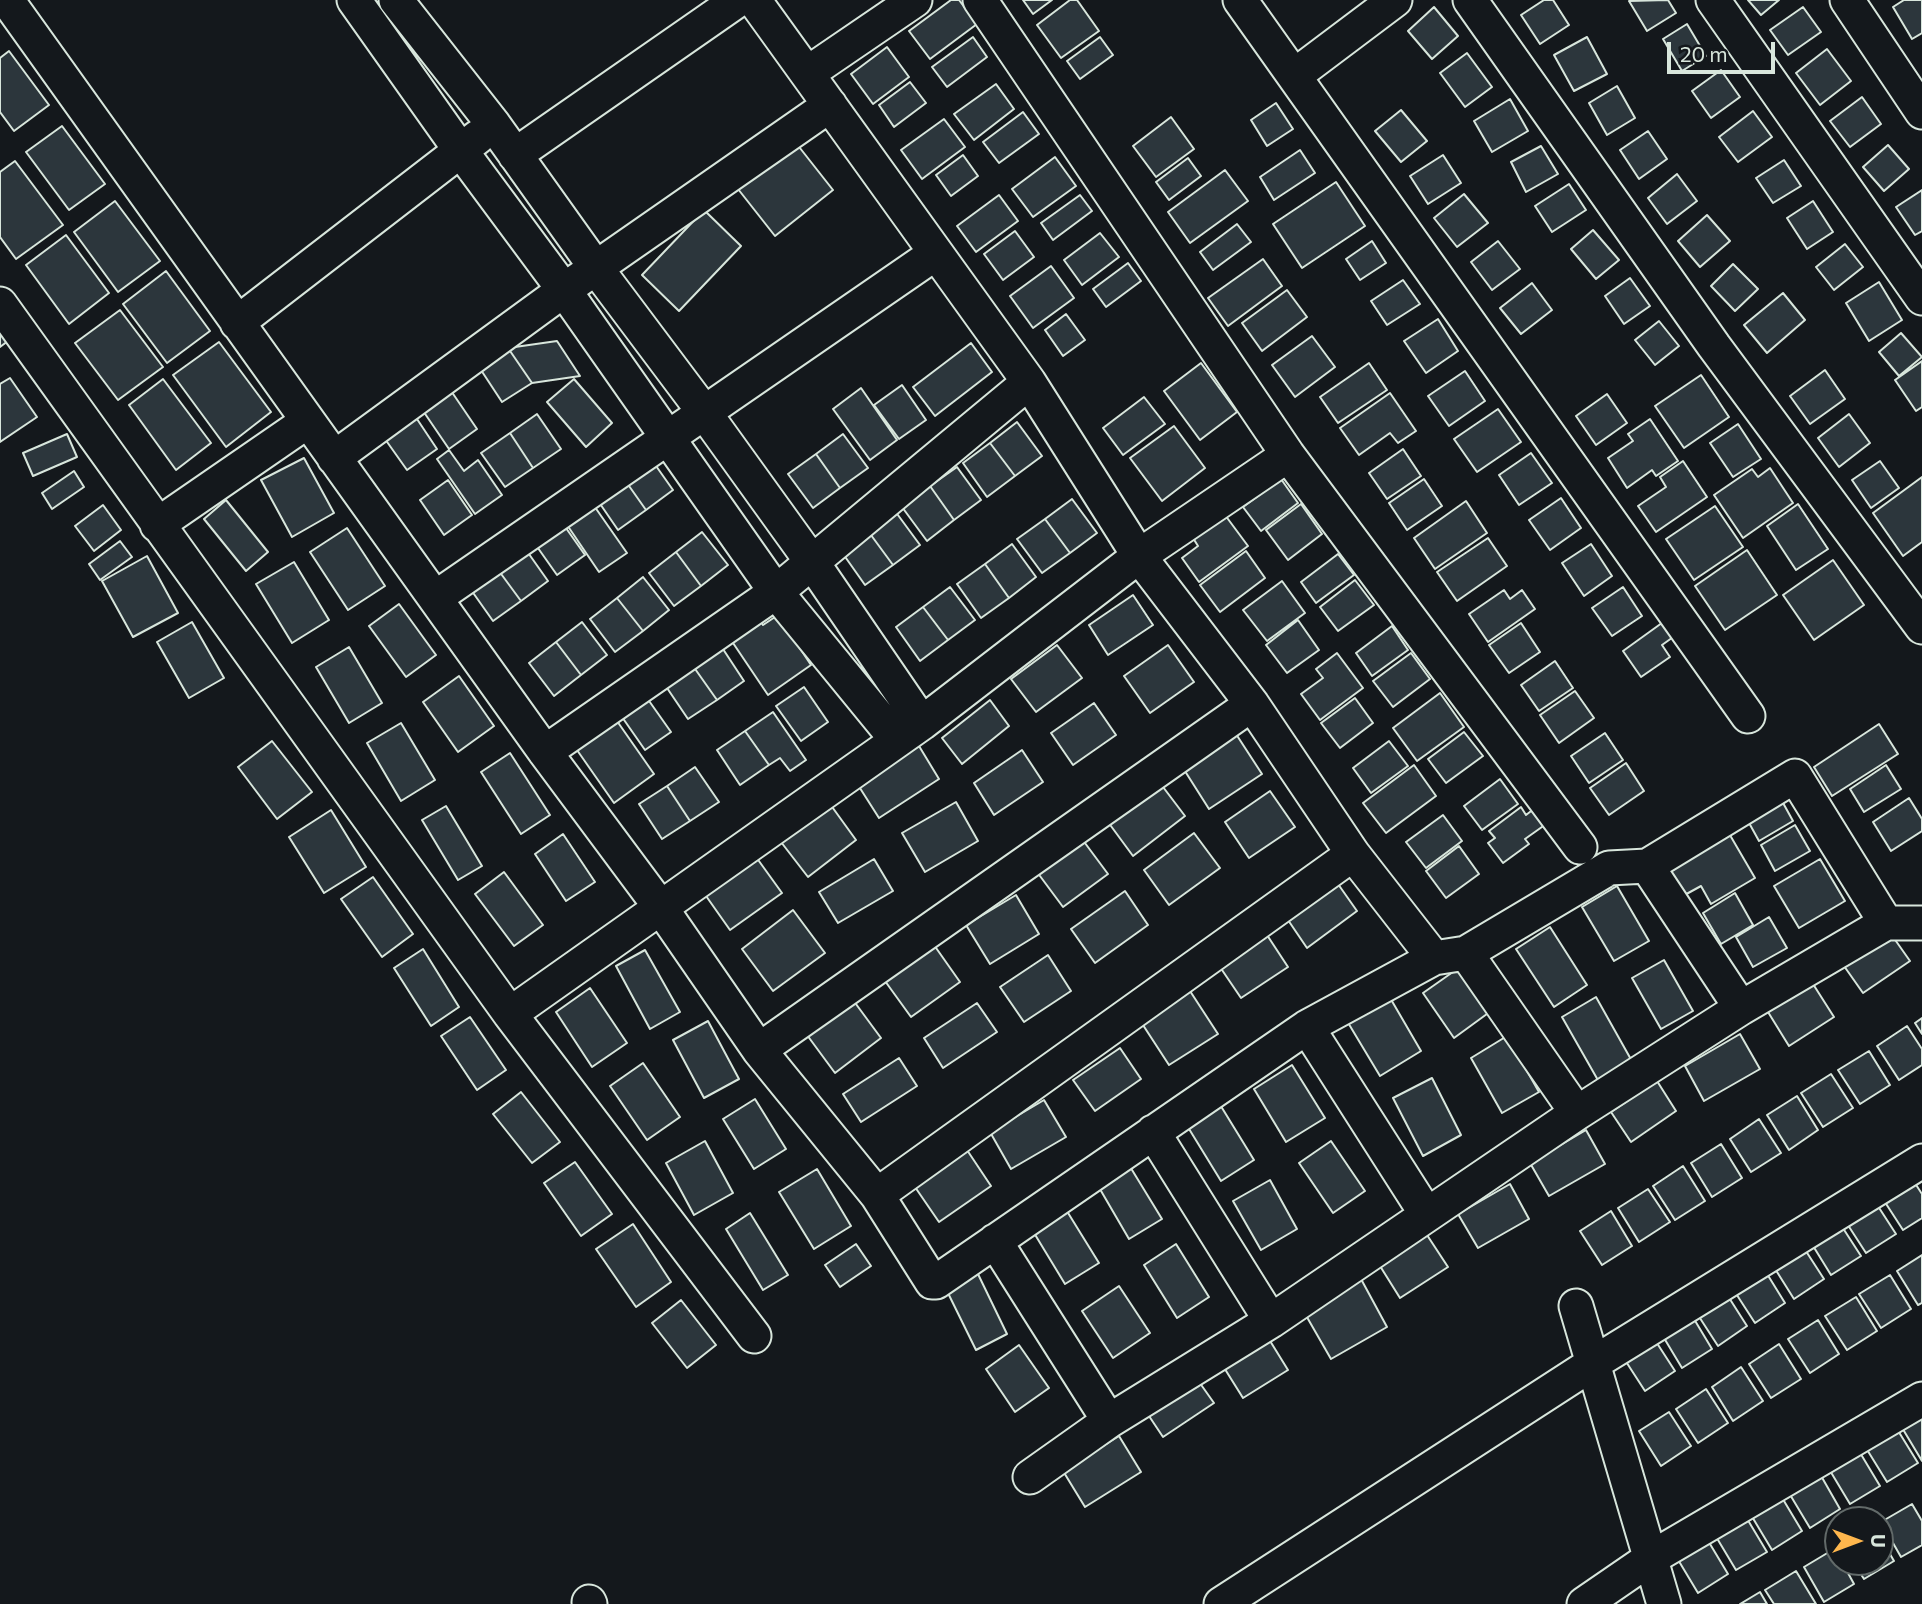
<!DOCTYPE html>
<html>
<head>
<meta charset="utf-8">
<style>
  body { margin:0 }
  #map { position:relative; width:1922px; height:1604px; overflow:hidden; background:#14181c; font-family:Commissioner,sans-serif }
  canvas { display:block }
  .north { position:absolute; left:1824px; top:1506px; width:70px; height:70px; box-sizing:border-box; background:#14181c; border:2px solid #626a69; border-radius:50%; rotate:90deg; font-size:19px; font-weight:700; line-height:28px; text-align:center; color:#d8e6dc }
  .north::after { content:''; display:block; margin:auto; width:24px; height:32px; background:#ffb74d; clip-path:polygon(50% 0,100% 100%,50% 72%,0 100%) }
  .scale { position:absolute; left:1667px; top:42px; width:108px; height:32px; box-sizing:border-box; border:4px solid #d8e6dc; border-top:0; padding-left:9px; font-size:21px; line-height:24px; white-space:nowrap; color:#d8e6dc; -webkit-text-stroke:5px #14181c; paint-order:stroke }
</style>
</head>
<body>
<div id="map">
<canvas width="1922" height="1604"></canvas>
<div class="north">U</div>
<div class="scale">20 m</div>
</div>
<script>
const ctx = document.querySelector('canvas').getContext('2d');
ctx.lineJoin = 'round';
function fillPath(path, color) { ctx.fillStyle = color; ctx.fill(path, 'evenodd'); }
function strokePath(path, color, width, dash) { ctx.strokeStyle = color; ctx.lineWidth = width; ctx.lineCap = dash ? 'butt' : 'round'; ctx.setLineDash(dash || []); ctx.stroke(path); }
const building = new Path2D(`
  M951,0h8l18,24 -47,35 -21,-28z
  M1023,0h29l-19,14z
  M1070,0h7l22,31 -38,27 -24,-33z
  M1544,0h9l16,25 -29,19 -19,-29z
  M1668,0l8,13 -29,18 -18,-30z
  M1748,0h31l-18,15z
  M1904,0h18v33l-10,6 -19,-32z
  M1434,7l24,29 -26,23 -24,-28z
  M1803,7l18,25 -33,23 -18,-25z
  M1687,24l19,32 -24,15 -19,-32z
  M973,37l14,20 -40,30 -15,-20z
  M1100,37l13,18 -33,24 -13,-18z
  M1587,37l20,37 -33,17 -20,-36z
  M887,47l22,30 -36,27 -22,-30z
  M1827,49l24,32 -31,24 -24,-32z
  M9,51l40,54 -35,26 -14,-19v-54z
  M1467,53l25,34 -27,20 -25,-34z
  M1721,70l19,27 -29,21 -19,-27z
  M910,82l16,21 -32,24 -15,-22z
  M996,84l18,25 -40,31 -20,-26z
  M1617,86l18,32 -28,17 -18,-32z
  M1862,97l19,27 -31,23 -20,-26z
  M1510,99l18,32 -36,21 -18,-31z
  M1276,103l17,26 -26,17 -16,-26z
  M1401,110l26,31 -26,21 -26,-31z
  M1753,111l19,26 -34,25 -19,-25z
  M1023,112l16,22 -40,29 -16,-21z
  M1171,117l23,32 -38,28 -23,-31z
  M944,119l21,28 -43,32 -21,-29z
  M62,126l43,58 -36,26 -43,-58z
  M1648,131l19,28 -28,20 -19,-29z
  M796,143l37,47 -58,46 -37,-47z
  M1888,145l21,24 -25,22 -21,-24z
  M1541,146l17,28 -32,18 -15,-30z
  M1300,150l15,23 -41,27 -14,-23z
  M963,155l15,21 -27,20 -15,-21z
  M1443,155l18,28 -33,21 -18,-28z
  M1055,157l21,29 -43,31 -21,-28z
  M1188,158l13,18 -32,24 -13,-18z
  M1784,160l17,26 -28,17 -17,-25z
  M15,161l48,64 -47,34 -16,-22v-65z
  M1225,170l23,31 -58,42 -22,-31z
  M1677,174l20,27 -30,23 -19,-26z
  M1336,182l29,44 -63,42 -29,-44z
  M1569,184l17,26 -34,22 -17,-26z
  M1922,190v41l-7,4 -19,-28z
  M1464,194l24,29 -31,24 -23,-29z
  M999,195l19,26 -42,31 -19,-26z
  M1080,195l12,16 -39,29 -12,-17z
  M115,201l45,60 -42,31 -44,-60z
  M1813,201l20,31 -26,17 -20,-31z
  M704,210l37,36 -62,65 -37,-36z
  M1707,215l23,26 -30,26 -22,-26z
  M1237,224l14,18 -38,28 -13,-18z
  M1593,230l26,30 -23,19 -25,-30z
  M1015,231l19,26 -31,23 -19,-26z
  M1100,233l19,24 -37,28 -18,-25z
  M66,235l43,58 -40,31 -43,-59z
  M1372,241l14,22 -26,17 -14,-21z
  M1498,241l22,28 -28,21 -21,-28z
  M1845,244l18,23 -29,23 -18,-23z
  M1263,259l19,27 -54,40 -20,-28z
  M1128,263l13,18 -35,26 -13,-18z
  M1733,264l25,25 -23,22 -24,-25z
  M1051,266l23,32 -41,30 -23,-32z
  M166,271l44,60 -43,32 -44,-59z
  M1630,278l20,28 -26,18 -19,-28z
  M1403,280l17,24 -33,21 -16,-24z
  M1879,282l23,38 -33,21 -23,-38z
  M1532,283l20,27 -31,24 -21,-26z
  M1287,290l20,27 -45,34 -20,-28z
  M1783,293l22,27 -38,33 -23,-28z
  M120,310l43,57 -45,33 -43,-57z
  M1066,314l19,26 -22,16 -18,-26z
  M1438,319l20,32 -32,22 -22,-32z
  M0,321l12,17 -12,9z
  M1659,321l20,25 -24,19 -20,-25z
  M1901,333l21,24 -23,19 -20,-24z
  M1312,336l23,31 -40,30 -23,-32z
  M557,341l23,35 -48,7 -24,-35z
  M219,342l52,70 -45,35 -53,-72z
  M971,343l21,29 -57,44 -22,-29z
  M508,348l24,35 -30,19 -23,-35z
  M1922,361v46l-6,4 -21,-31z
  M1201,363l36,49 -37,28 -36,-49z
  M1369,363l18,27 -49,33 -18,-26z
  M1825,370l20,29 -35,25 -20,-28z
  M1465,371l20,30 -36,25 -21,-30z
  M1701,375l28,42 -45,31 -29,-42z
  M10,378l27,39 -37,25v-58z
  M163,379l48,64 -35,27 -47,-65z
  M574,379l38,44 -26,24 -39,-45z
  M445,382l32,47 -28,20 -32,-47z
  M902,385l24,35 -27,19 -25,-34z
  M861,388l36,52 -27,20 -37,-51z
  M1390,393l26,38 -18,12 -8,-10 -31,22 -19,-27z
  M1607,394l20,29 -31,22 -20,-29z
  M1144,397l21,27 -42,31 -20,-27z
  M1498,409l23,33 -44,30 -23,-33z
  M411,410l26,39 -30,21 -27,-38z
  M537,414l24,35 -28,19 -23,-35z
  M1849,414l21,29 -31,24 -21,-29z
  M1650,419l28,42 -22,15 -4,-6 -25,18 -19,-30 25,-17 -5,-7z
  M1017,422l25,34 -27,20 -25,-33z
  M1738,424l23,35 -28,18 -23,-34z
  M1174,426l31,42 -43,33 -32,-43z
  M510,433l23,35 -28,19 -24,-34z
  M67,434l10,23 -44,19 -10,-23z
  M843,434l25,34 -28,20 -24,-34z
  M990,443l25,33 -28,21 -24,-34z
  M1403,449l18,27 -34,23 -18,-26z
  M449,450l15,21 14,-11 24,35 -27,19 -38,-55z
  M1531,453l21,30 -33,22 -20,-30z
  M816,454l24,34 -27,20 -25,-34z
  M649,456l24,34 -27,20 -24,-34z
  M304,458l30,55 -42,24 -31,-57z
  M1683,461l24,36 -51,35 -18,-26 28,-19 -6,-10z
  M1880,461l19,27 -28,20 -19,-28z
  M957,467l24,33 -27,20 -24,-34z
  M1770,468l23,35 -50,35 -29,-43 38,-26 6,8z
  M74,471l10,16 -32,22 -10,-16z
  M622,476l24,34 -28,20 -24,-35z
  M1922,477v65l-19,14 -30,-43z
  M1281,479l17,24 -37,28 -18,-24z
  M1424,479l18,27 -35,24 -18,-27z
  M448,480l24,35 -28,20 -24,-35z
  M930,486l24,34 -27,21 -25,-34z
  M1561,498l20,30 -31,22 -21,-30z
  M1072,499l25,34 -27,20 -25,-34z
  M226,500l42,52 -22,19 -42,-52z
  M590,500l37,53 -28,19 -36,-53z
  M1466,501l21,32 -52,36 -21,-31z
  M1301,504l21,30 -34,26 -22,-30z
  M1798,504l30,45 -32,21 -29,-44z
  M103,505l18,25 -27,21 -19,-25z
  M1715,506l28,41 -49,33 -28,-41z
  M895,511l25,34 -27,20 -25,-34z
  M1225,515l23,31 -49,36 -17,-24 16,-12 -5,-8z
  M1045,519l25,34 -28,20 -25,-34z
  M561,521l24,34 -28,20 -24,-34z
  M347,528l38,58 -37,24 -38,-58z
  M868,531l25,34 -28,20 -24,-34z
  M702,532l26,33 -27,21 -25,-34z
  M1488,538l19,28 -50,35 -20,-29z
  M120,541l12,16 -32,23 -11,-16z
  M1012,544l24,33 -27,21 -24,-34z
  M1591,544l21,32 -28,20 -22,-33z
  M524,547l24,34 -27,20 -25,-34z
  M1747,550l30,45 -52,35 -30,-44z
  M1246,551l19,27 -45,34 -20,-27z
  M676,552l25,34 -27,20 -25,-33z
  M1338,554l16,21 -38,28 -15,-21z
  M147,556l31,57 -45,24 -31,-56z
  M1833,560l31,45 -50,35 -31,-45z
  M294,562l35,58 -37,23 -36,-59z
  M985,564l24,34 -28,20 -24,-34z
  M496,567l25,34 -28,20 -24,-34z
  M643,577l26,33 -26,21 -26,-33z
  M1355,580l19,25 -36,26 -18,-24z
  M1282,581l23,32 -38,28 -24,-31z
  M950,587l25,33 -27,20 -25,-33z
  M1623,587l19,29 -30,20 -20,-28z
  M1504,590l6,9 12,-9 13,19 -47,33 -19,-28z
  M1133,595l20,30 -45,30 -19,-30z
  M617,598l26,33 -28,21 -25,-33z
  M399,604l37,51 -30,22 -37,-51z
  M923,607l25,33 -28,21 -24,-34z
  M778,615l33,50 -43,30 -39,-58 29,-20 5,8z
  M1298,620l21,30 -32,23 -21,-28z
  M1666,620l10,15 -14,10 8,12 -29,20 -18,-26z
  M192,622l32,56 -35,20 -32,-56z
  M582,622l25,33 -26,20 -25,-33z
  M1521,623l19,29 -31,21 -20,-28z
  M1392,626l16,24 -36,26 -16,-23z
  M556,642l25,33 -27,21 -25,-33z
  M1057,645l25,33 -46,34 -25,-33z
  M1168,645l26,37 -44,31 -26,-37z
  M721,646l23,35 -27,19 -24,-34z
  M349,647l33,56 -33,20 -33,-56z
  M1337,653l26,35 -43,32 -19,-26 22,-16 -7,-9z
  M1411,653l19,26 -37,28 -20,-26z
  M1555,661l18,27 -34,23 -18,-26z
  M693,666l24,34 -29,19 -23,-34z
  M459,676l35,50 -36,26 -35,-50z
  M804,687l24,35 -27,19 -25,-35z
  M1575,691l19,27 -35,25 -19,-28z
  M1440,693l24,34 -47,34 -24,-33z
  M647,698l24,34 -26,18 -23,-33z
  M1355,698l18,25 -33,25 -19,-25z
  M990,700l19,26 -47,38 -20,-26z
  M1094,703l22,32 -43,30 -22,-32z
  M610,711l44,63 -40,29 -44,-63z
  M773,712l33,48 -16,11 -10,-13 -11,7 -24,-34z
  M401,723l34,57 -34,21 -34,-58z
  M1879,724l19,30 -66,42 -18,-29z
  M745,731l24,34 -29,20 -23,-35z
  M1464,732l19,24 -37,27 -18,-24z
  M1605,733l18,27 -34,23 -18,-27z
  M1236,734l26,40 -53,35 -26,-41z
  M272,741l40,51 -35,27 -39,-52z
  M1389,741l19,25 -37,27 -18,-25z
  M919,746l20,33 -60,39 -21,-33z
  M1022,750l21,32 -49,33 -20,-32z
  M510,753l40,62 -29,19 -40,-62z
  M1626,763l18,28 -35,24 -19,-27z
  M1414,765l22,31 -50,37 -23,-30z
  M1886,765l15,24 -37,23 -14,-23z
  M695,767l24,35 -29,19 -23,-35z
  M1500,779l18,25 -36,26 -18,-24z
  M1160,783l25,33 -52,40 -25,-34z
  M667,786l23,35 -28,18 -23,-35z
  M1270,791l25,36 -46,31 -24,-36z
  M1777,792l16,29 -34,20 -16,-29z
  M1909,798l13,21v12l-31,20 -18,-29z
  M1544,801l12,16 -31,22 4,5 -26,19 -15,-20 7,-5 -6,-7 32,-24 5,8z
  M956,802l22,39 -53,31 -23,-39z
  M830,804l26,36 -48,37 -27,-35z
  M446,806l36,60 -24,14 -36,-60z
  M331,810l35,57 -42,26 -35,-56z
  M1443,815l19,26 -36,27 -20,-26z
  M1795,825l15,26 -35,20 -14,-26z
  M1727,830l28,48 -44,26 -10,-18 -20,11 -17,-31z
  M1194,833l26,35 -51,37 -25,-35z
  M563,834l32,48 -29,19 -31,-47z
  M1082,839l26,35 -45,33 -26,-35z
  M1459,846l20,28 -33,24 -20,-27z
  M751,850l31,43 -52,37 -31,-44z
  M874,859l19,32 -55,32 -19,-31z
  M1820,859l25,42 -46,27 -25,-42z
  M504,872l39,53 -29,21 -39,-52z
  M373,877l40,57 -31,23 -41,-58z
  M1338,884l19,27 -50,37 -19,-28z
  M1617,886l32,55 -35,20 -32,-54z
  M1125,891l23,34 -53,38 -24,-34z
  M1735,893l18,32 -32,19 -18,-31z
  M1016,895l23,39 -49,30 -24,-39z
  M793,910l32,43 -52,38 -31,-42z
  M1769,917l18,31 -34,19 -17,-30z
  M1550,927l37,58 -33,22 -38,-58z
  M1891,934l19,27 -47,32 -19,-27z
  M1267,935l21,32 -47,31 -21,-31z
  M934,945l26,37 -49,35 -26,-36z
  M423,949l36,58 -28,19 -37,-58z
  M645,950l35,62 -30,17 -34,-63z
  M1048,955l23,36 -47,31 -24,-35z
  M1664,960l29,51 -32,18 -29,-51z
  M1460,967l31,44 -37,27 -31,-45z
  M1813,984l21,33 -45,29 -21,-34z
  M590,988l37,55 -35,24 -36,-55z
  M1190,991l28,43 -49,31 -28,-43z
  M1389,996l32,55 -41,25 -33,-55z
  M1596,997l37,66 -34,19 -37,-65z
  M853,1000l28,38 -46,35 -28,-38z
  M977,1003l20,29 -54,36 -19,-30z
  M470,1017l36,53 -29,20 -36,-54z
  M1922,1018v16l-7,-11z
  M708,1021l31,58 -35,19 -31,-58z
  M1907,1026l15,23v16l-23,15 -22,-34z
  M1740,1034l20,35 -56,32 -19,-35z
  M1507,1036l32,56 -37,21 -31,-55z
  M1120,1048l21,31 -46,32 -22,-31z
  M1869,1051l21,34 -30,19 -22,-34z
  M899,1058l18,28 -56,36 -18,-28z
  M643,1063l37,54 -33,23 -37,-54z
  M1292,1065l33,53 -39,24 -32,-53z
  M1831,1074l22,34 -30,19 -22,-34z
  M1432,1078l29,57 -38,21 -30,-58z
  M1657,1081l19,30 -45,31 -20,-30z
  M521,1092l39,50 -28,21 -39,-49z
  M1797,1096l21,34 -29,20 -22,-35z
  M755,1099l31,50 -32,20 -31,-50z
  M1044,1100l22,37 -55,32 -21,-37z
  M1219,1103l35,57 -33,21 -35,-57z
  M1759,1119l22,34 -30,19 -21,-33z
  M1586,1130l19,34 -56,32 -19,-33z
  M705,1141l28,52 -39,22 -28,-52z
  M1331,1141l34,50 -32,22 -34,-50z
  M1721,1144l21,34 -30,19 -21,-34z
  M967,1150l24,36 -52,36 -24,-35z
  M575,1162l37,52 -31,22 -37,-53z
  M1129,1165l33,54 -33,20 -32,-55z
  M1683,1166l22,35 -30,19 -22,-34z
  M817,1169l34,57 -37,23 -35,-57z
  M1911,1177l11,17v24l-19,12 -22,-34z
  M1270,1180l27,49 -36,21 -28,-49z
  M1510,1184l19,35 -51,29 -20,-34z
  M1648,1189l22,33 -31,20 -21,-34z
  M1874,1200l22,34 -30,19 -22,-34z
  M1065,1208l34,55 -34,21 -34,-56z
  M1611,1211l21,35 -30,19 -22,-34z
  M750,1213l38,62 -25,15 -37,-61z
  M1839,1222l22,34 -30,19 -21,-34z
  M633,1224l38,58 -35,25 -40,-58z
  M1427,1235l21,32 -48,31 -20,-32z
  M856,1244l15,22 -31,21 -15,-22z
  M1176,1244l33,53 -32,21 -33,-53z
  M1802,1245l22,34 -30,20 -22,-35z
  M1922,1255v48l-4,2 -21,-34z
  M1764,1269l21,34 -30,20 -22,-34z
  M977,1272l30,62 -31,16 -31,-63z
  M1890,1275l21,34 -30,19 -22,-34z
  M1361,1279l26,48 -56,32 -27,-47z
  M1119,1286l31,47 -37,25 -31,-47z
  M1726,1293l21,33 -29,20 -22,-34z
  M1856,1297l21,34 -30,19 -22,-34z
  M681,1300l35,45 -29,23 -35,-45z
  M1691,1314l21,35 -30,19 -21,-35z
  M1818,1320l21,34 -29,19 -22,-34z
  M1267,1336l21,34 -45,28 -20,-32z
  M1653,1337l22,34 -30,20 -22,-34z
  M1779,1344l22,35 -30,19 -22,-34z
  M1019,1345l30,43 -34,24 -29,-43z
  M1741,1367l22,34 -30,20 -21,-34z
  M1197,1379l17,24 -51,34 -16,-24z
  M1706,1389l22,34 -30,20 -22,-34z
  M1669,1412l22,34 -30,20 -22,-35z
  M1922,1414v47l-21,-35z
  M1897,1429l21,34 -31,19 -21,-34z
  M1119,1436l22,36 -56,35 -22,-36z
  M1859,1451l21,35 -30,18 -21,-35z
  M1820,1474l20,35 -30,19 -21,-35z
  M1781,1496l21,35 -30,19 -21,-35z
  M1912,1504l10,17v24l-21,12 -20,-35z
  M1746,1517l21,35 -31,18 -21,-35z
  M1880,1537l14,24 -30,18 -11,-17h27z
  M1707,1539l21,35 -30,19 -21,-35z
  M1834,1549l4,13h4l12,22 -30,18 -20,-35z
  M1796,1571l20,33h-42l-9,-14z
  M1760,1592l7,12h-27z`);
fillPath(building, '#2c363c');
strokePath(building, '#d8e6dc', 2);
const minor = new Path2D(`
  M7,0l538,752 116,156 98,142 118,145 55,87h4l371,-255 127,-69 32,-5 143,-85 38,-2 148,-90 91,147
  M354,0l107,151 103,139 212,302 121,148
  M396,0l98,125 102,143 108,144 108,150 110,161
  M754,0l275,382 110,174 113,148 101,150 81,104
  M980,0l308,455 292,392
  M1240,0l508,716
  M1470,0l244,346 208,281
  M1713,0l209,298
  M1847,0l75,112
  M808,73l107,-73
  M1294,76l101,-76
  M515,155l223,-155
  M0,304l510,710 244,322
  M237,323l241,-186
  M334,458l230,-168 266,-185
  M157,525l151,-104
  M435,598l501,-345
  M545,752l231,-160 253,-210
  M1647,866l94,142
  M1466,953l111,160
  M510,1014l412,-291 217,-167 149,-101
  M1307,1027l120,188
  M759,1050l493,-346
  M1153,1132l118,189
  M877,1195l476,-341
  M995,1241l114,180
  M1576,1306l88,298
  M1030,1477l79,-56 162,-100 306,-208 164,-105 145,-85h36
  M589,1602l1,2
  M1221,1604l371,-240 330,-203
  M1584,1604l67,-46 271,-159`);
strokePath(minor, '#d8e6dc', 37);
strokePath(minor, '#14181c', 33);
</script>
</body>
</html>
